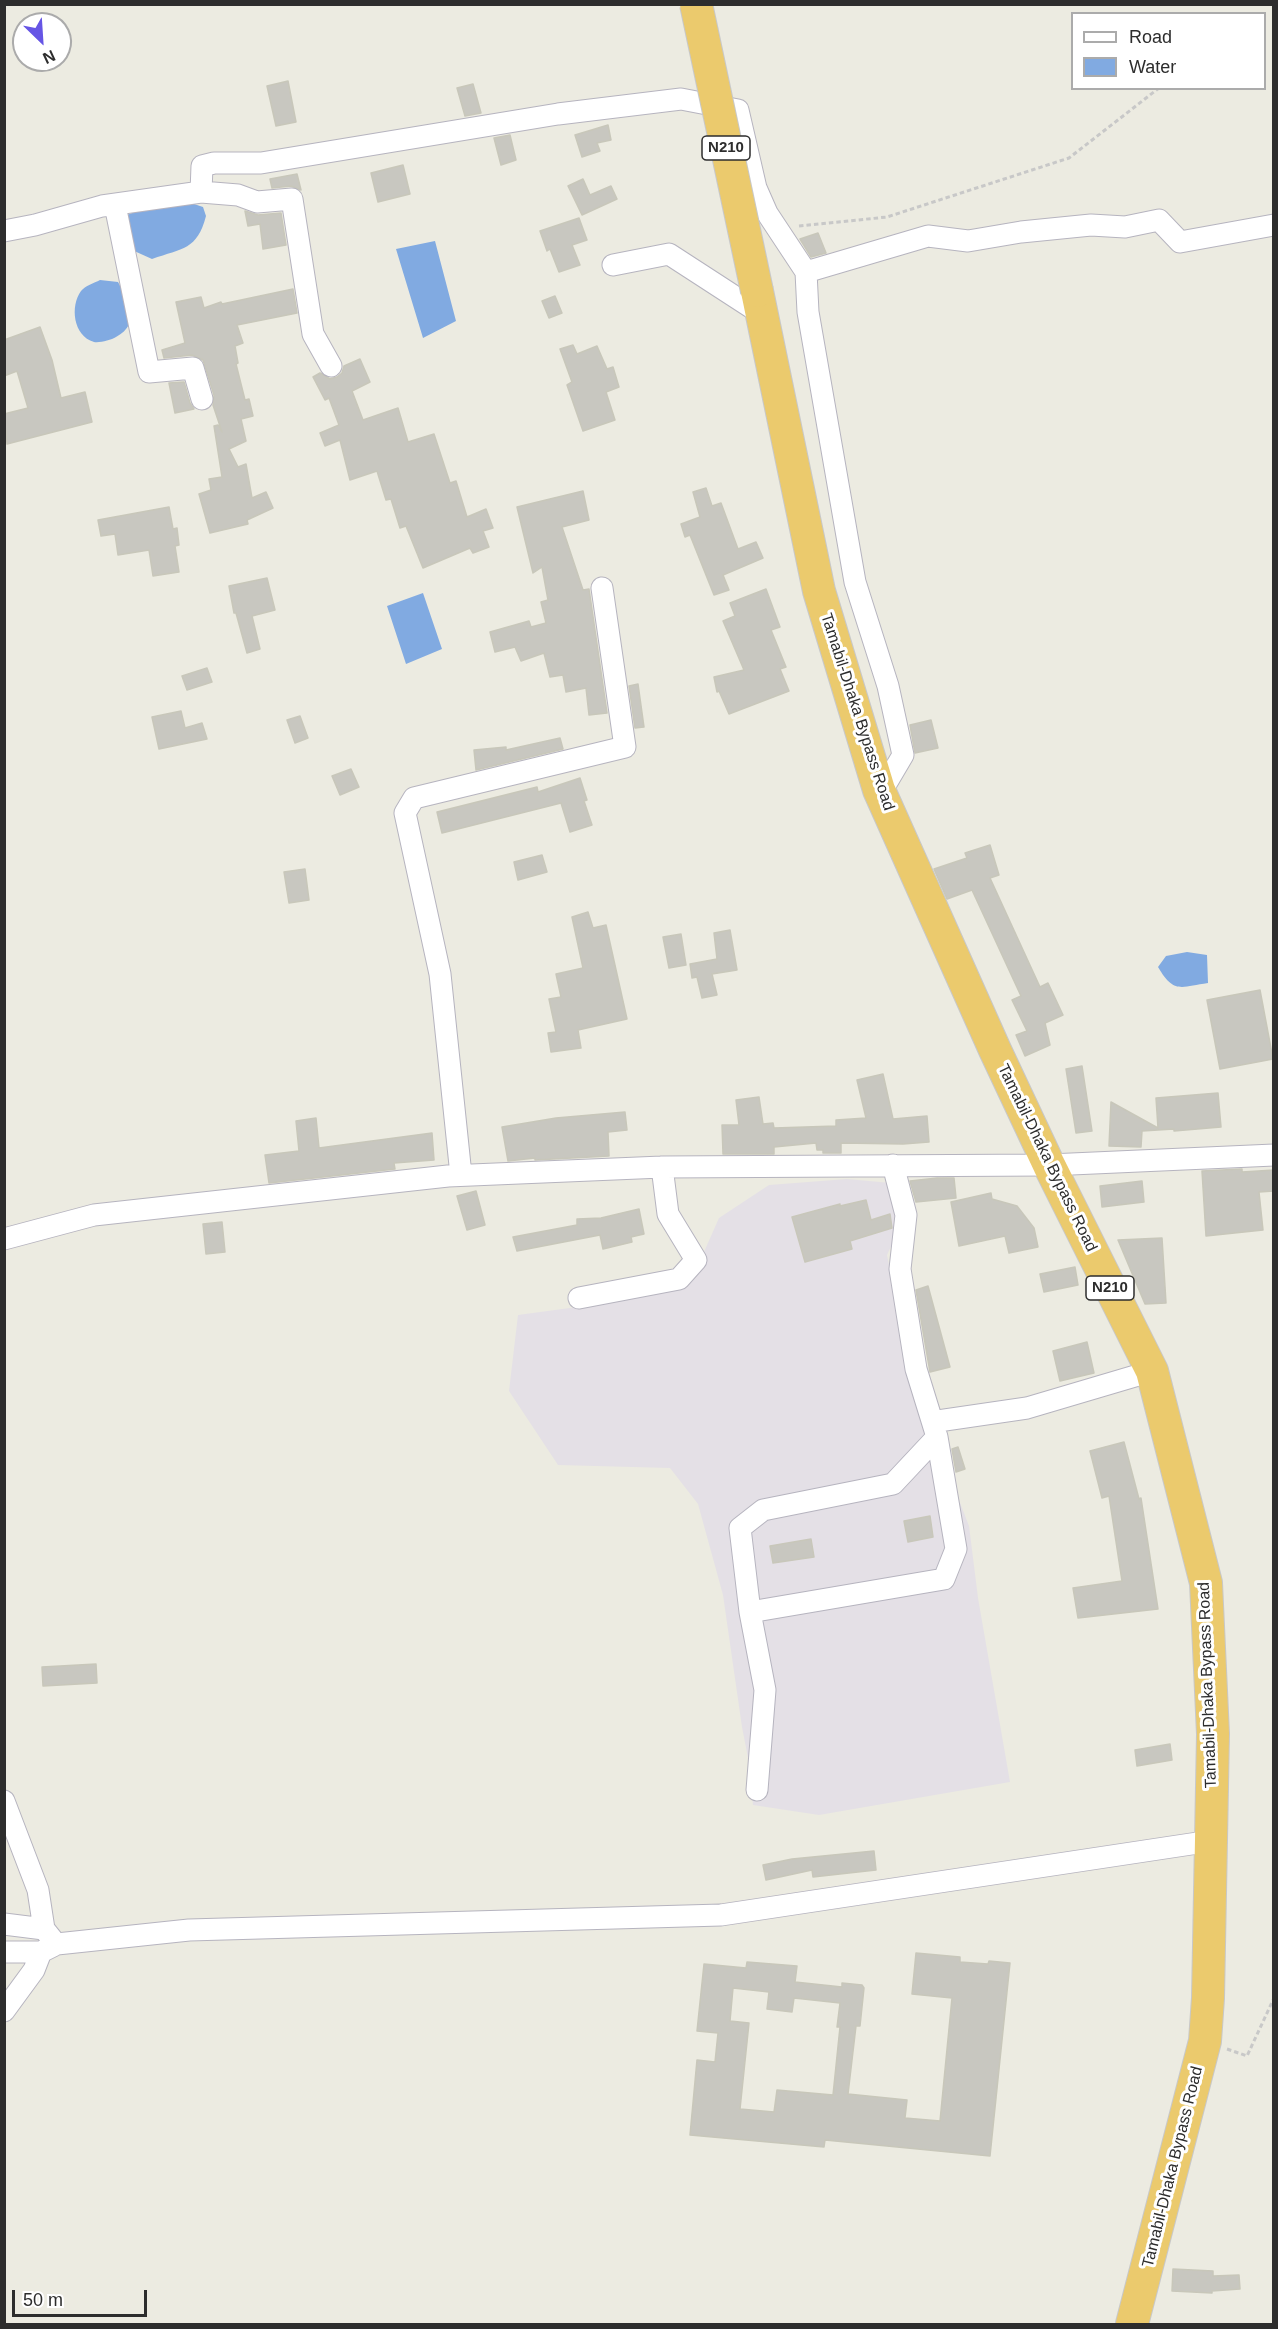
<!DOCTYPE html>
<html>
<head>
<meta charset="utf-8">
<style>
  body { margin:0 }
  #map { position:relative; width:1278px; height:2329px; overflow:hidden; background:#ecebe1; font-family:Arial,sans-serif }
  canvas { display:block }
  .frame { position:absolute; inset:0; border:6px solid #2d2d2d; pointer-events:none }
  .legend { position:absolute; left:1071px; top:12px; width:195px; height:78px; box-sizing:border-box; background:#fff; border:2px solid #ababab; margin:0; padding:8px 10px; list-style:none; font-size:18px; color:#2d2d2d }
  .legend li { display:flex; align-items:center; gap:12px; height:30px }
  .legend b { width:30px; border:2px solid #ababab }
  .north { position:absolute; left:12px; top:12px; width:60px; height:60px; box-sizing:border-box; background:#fff; border:2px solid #ababab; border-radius:50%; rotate:155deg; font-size:16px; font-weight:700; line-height:24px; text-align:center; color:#2d2d2d }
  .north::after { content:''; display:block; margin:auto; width:21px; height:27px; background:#6655e5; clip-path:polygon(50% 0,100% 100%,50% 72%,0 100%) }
  .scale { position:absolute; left:12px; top:2290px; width:135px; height:27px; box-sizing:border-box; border:3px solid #2d2d2d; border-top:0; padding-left:8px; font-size:18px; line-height:21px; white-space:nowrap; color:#2d2d2d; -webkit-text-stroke:4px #fff; paint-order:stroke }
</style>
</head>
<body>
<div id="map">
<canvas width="1278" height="2329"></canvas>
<div class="frame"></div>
<ul class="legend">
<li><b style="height:8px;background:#fff"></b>Road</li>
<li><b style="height:16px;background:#81aae1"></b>Water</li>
</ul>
<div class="north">N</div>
<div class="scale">50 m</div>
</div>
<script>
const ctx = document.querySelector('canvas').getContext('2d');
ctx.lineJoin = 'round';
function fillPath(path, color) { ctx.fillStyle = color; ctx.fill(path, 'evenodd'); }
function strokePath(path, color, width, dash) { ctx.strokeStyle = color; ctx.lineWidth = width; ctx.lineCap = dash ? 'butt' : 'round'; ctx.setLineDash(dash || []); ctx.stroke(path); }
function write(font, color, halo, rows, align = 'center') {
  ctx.font = font + ' Arial,sans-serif'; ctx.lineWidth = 6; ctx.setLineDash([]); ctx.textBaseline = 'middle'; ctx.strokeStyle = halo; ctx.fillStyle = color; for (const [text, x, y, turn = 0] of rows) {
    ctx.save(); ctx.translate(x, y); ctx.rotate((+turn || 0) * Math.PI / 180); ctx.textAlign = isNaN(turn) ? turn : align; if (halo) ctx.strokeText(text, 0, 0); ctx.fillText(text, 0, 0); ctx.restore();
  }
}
fillPath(new Path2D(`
  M847,1179l44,4 7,48 -11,24 25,123 57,148 9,72 32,184 -191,33 -66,-10 -4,-42 -7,-36 -19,-132 -25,-91 -28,-36 -112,-3 -49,-74 9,-76 96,-13 78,-23 27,-61 50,-33z`), '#e4e0e6');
fillPath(new Path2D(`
  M188,202l15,5 3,9c-9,34 -23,32 -54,43l-20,-9 -5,-35 15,-6z
  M435,241l21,80 -33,17 -27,-89z
  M100,280l18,2c10,19 24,41 -2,55 -5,3 -16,6 -22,5 -21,-6 -24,-36 -13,-51 4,-5 13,-8 19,-11z
  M423,593l19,56 -36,15 -19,-58z
  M1187,952l20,3 1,28c-28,4 -34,11 -50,-16l8,-11z`), '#81aae1');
const building = new Path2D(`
  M288,81l8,41 -20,4 -9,-40z
  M473,84l8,29 -16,3 -8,-28z
  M608,125l3,15 -14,3 3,8 -18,6 -7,-22z
  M510,135l6,25 -15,5 -7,-27z
  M403,165l7,29 -32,8 -7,-29z
  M297,174l4,16 -10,-4 -19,2 -2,-9z
  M583,179l7,16 21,-9 6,13 -35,16 -14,-29z
  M245,211l13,4 23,-2 5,32 -23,4 -3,-25 -12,2z
  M579,218l8,22 -15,5 8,20 -21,7 -9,-23 -3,2 -7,-20z
  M818,233l8,20 -15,4 -11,-18z
  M293,289l4,24 -60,12 6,18 -8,3 3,17 -2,1 9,36 4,-1 4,17 -12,3 5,22 -17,8 9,18 8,-3 6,34 14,-6 7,16 -26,12 1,4 -38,9 -11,-39 12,-4 -2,-11 13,-2 -8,-51 4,-1 4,7 -9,-27 1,-10 -11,-35 -11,-5 -28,3 -2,-8 23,-7 -9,-41 25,-5 3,11 17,-6 1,2z
  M555,296l7,17 -13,5 -7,-17z
  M40,327l12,33 9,38 24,-6 7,30 -85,22 -3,-30 24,-6 -11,-37 -13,5v-36z
  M573,345l4,9 20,-8 10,23 6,-2 6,20 -13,5 9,28 -32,11 -16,-46 5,-3 -12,-33z
  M360,359l10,23 -18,9 11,29 35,-12 10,34 26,-8 16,49 6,-2 11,36 19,-8 7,19 -10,3 6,16 -16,6 -3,-5 -47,20 -17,-42 -6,2 -9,-29 -5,1 -9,-29 -27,9 -10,-40 -15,6 -5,-13 19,-8 -10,-27 -4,2 -12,-23 7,-4 10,6 7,-2 5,-4 2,-7z
  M184,382l6,21 4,6 -19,4 -6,-30z
  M706,488l6,18 9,-3 17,46 18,-7 7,16 -40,17 6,15 -15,5 -24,-60 -5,2 -4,-13 19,-7 -7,-25z
  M583,491l6,29 -27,7 21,63 6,-1 18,124 -18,2 -3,-27 -20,4 -3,-17 -13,2 -6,-24 -23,8 -6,-14 -20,5 -5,-20 39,-11 2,6 15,-4 -5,-21 7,-2 -6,-33 -9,6 -16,-66z
  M169,507l4,22 4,-1 2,17 -4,1 4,26 -26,4 -4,-26 -31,5 -3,-21 -14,2 -3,-16z
  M267,578l8,32 -23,6 8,33 -13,4 -11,-40h-2l-5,-27z
  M766,589l14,38 -9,3 15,37 -6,2 9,22 -60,23 -10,-23 -2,1 -3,-15 30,-7 -21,-49 12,-5 -5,-13z
  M207,668l5,14 -25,8 -5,-14z
  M638,684l6,43 -9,1 -6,-42z
  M181,711l4,17 17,-5 5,16 -48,10 -7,-32z
  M300,716l8,22 -13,5 -8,-23z
  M931,720l7,28 -23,5 -5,-28z
  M560,738l3,11 -87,21 -2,-20 32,-3v3z
  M351,769l8,18 -19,8 -8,-19z
  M580,778l7,22 -3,1 8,24 -22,7 -9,-29 -119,30 -5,-21 100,-25 1,5z
  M990,845l9,30 -9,3 50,109 8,-4 15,32 -18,8 5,22 -25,11 -9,-21 11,-4 -15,-31 9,-4 -49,-106 -25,9 -13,-30 33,-11 -2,-5z
  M542,855l5,17 -29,8 -4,-18z
  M305,869l4,31 -20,3 -5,-31z
  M588,912l5,16 13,-3 21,94 -49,11 3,18 -30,4 -3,-19 8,-1 -7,-33 12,-2 -5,-23 27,-6 -11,-51z
  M730,930l7,40 -25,4 5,21 -15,3 -5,-21 -5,1 -2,-14 27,-5 -3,-26z
  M681,934l5,31 -17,3 -6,-31z
  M1260,990l13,69 -53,10 -13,-69z
  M1082,1066l10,65 -16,2 -10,-64z
  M883,1074l10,45 34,-3 2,26 -26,2 -62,-1v10h-18v-3h-6l-1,-7 -42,4v7h-51l-1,-29h17l-3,-25 23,-3 4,27 10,-1 1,5 62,-2v-6l30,-2 -9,-38z
  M1218,1093l3,34 -47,4v-2l-32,2 -1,16 -32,-1 2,-44 47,26 -2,-30z
  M625,1112l2,18 -19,2 1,24 -74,4v-2l-27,3 -6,-34 54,-9z
  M316,1118l3,30 113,-15 2,27 -40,3 1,6 -126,14 -4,-28 34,-4 -3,-30z
  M1242,1169v3l32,-2v21l-15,1 4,38 -57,6 -4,-65z
  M937,1178h17l2,20 -40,4 -6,-21z
  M1142,1181l2,21 -42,5 -2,-21z
  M476,1191l9,34 -18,5 -10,-34z
  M991,1193l1,6 25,7 17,22 4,19 -29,6 -4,-17 -46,10 -8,-44z
  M866,1200l5,20 19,-6 2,14 -42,13 2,8 -47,13 -13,-45 48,-13v2z
  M639,1209l5,25 -13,3 1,5 -29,7 -3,-14 -83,16 -4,-14 64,-12v-6l24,-1z
  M222,1222l3,30 -19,2 -3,-30z
  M1162,1238l4,65 -21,1 -27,-64z
  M1075,1267l3,18 -34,7 -4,-18z
  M928,1286l22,81 -20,5 -14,-82z
  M1087,1342l7,31 -34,8 -7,-30z
  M1124,1442l15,57 2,-1 17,111 -80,9 -5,-30 49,-7 -13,-85 -7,2 -12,-47z
  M958,1447l7,22 -9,3 -4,-23z
  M930,1516l3,21 -25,5 -4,-21z
  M811,1539l3,18 -41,6 -3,-17z
  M96,1664l1,19 -54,3 -1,-19z
  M1170,1744l2,16 -35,6 -2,-16z
  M874,1851l2,19 -63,7 -1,-7 -46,10 -3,-15 29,-6z
  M916,1953l44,4v5l28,2 1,-3 21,2 -20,193 -165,-16 -1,7 -134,-12 7,-75 18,2 3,-29 -21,-2 7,-67 42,4 1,-6 50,4 -2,16 47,5v-4l20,2 2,3 -4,38h-4l-8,68 59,6 -2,18 35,3 12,-123 -40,-4zM733,1988l36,4 -2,17 25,3 2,-14 46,5 -3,24h3l-7,68 -56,-5 -3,22 -34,-3 9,-86 -19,-2z
  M1173,2269l40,2v5l26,-1 1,14 -28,2v2l-40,-2z`);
fillPath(building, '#c8c7c0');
strokePath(building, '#c8c7ba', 1.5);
const minor = new Path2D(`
  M201,192l37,3 19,7 35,-3 21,135 18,32
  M115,205l34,167 44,-4 9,31
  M4,231l31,-6 67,-19 99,-14 1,-26 12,-3h47l297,-49 123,-15 57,11 18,78 11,25 39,59 2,40 47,270 33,104 15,69 -23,39
  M613,265l56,-11 94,61
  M806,272l122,-36 40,5 53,-9 70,-7 34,2 34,-7 21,22 94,-17
  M893,1165l13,50 -6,54 16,100 21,68 -44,47 -130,26 -23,18 10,84 194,-33 12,-30 -19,-112
  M461,1175l-21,-201 -35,-161 9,-15 211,-51 -23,-159
  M4,1239l90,-24 354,-39 214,-9 387,-2 225,-10
  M579,1298l100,-19 17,-19 -28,-46 -6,-47
  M938,1421l89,-13 125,-37
  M750,1612l15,78 -8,100
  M4,1801l34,89 6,39
  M4,1924l40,5 8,10
  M4,1952h37l16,-8 132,-14 532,-15 490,-74
  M4,2011l30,-41 7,-18`);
const highway = new Path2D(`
  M757,291l62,300 60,199 116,260 54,115 103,206 54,212 7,151 -5,264 -3,43 -73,283`);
strokePath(minor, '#b6b4bf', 23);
strokePath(highway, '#c8c8c8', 34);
strokePath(new Path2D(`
  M799,226l88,-9 182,-59 90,-70
  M1227,2049l20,7 27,-58`), '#c8c8c8', 3, [4.5, 3]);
strokePath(minor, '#fff', 21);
strokePath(highway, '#ebca6d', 32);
const highwayBridge = new Path2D(`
  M696,4l61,287`);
strokePath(highwayBridge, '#c8c8c8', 34, []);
strokePath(highwayBridge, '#ebca6d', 32);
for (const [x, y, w] of [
  [726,148,48],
  [1110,1288,48]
]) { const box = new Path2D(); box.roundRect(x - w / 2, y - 12, w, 24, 4.5); ctx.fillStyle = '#fff'; ctx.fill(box); strokePath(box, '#2d2d2d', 1.5); }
write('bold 15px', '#2d2d2d', null, [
  ["N210",726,148],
  ["N210",1110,1288]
]);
write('16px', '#2d2d2d', '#fff', [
  ["Tamabil-Dhaka Bypass Road",857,712,72],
  ["Tamabil-Dhaka Bypass Road",1047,1158,64],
  ["Tamabil-Dhaka Bypass Road",1208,1685,-92],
  ["Tamabil-Dhaka Bypass Road",1173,2167,-76]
]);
</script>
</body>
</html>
